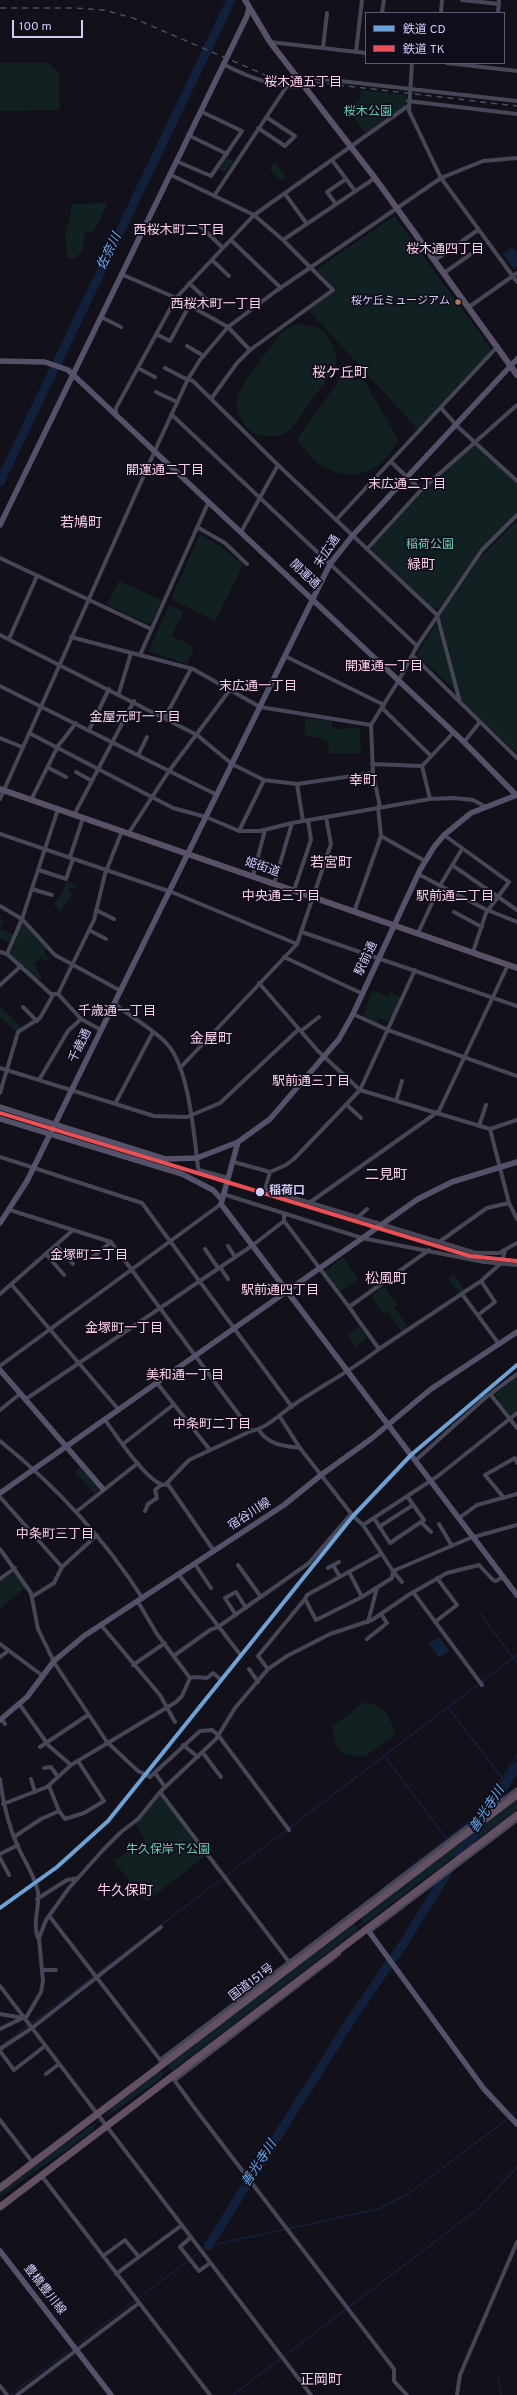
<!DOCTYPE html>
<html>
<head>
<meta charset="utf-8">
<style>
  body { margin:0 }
  #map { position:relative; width:517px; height:2395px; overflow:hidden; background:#121018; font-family:Overpass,"Noto Sans JP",sans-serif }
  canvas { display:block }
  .legend { position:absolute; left:365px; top:12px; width:140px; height:52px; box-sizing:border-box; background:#100d1b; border:1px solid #5e5974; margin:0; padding:5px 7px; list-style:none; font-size:12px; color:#d3ccf9 }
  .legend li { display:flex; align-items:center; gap:8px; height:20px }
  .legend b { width:20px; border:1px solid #5e5974 }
  .scale { position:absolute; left:12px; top:20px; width:71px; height:18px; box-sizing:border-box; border:2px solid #d3ccf9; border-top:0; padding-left:5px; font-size:12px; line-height:14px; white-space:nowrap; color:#d3ccf9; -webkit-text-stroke:3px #100d1b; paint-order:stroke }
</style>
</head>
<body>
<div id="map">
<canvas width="517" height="2395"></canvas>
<ul class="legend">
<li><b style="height:5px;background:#6ca2d6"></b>鉄道 CD</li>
<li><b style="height:5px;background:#e85056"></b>鉄道 TK</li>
</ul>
<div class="scale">100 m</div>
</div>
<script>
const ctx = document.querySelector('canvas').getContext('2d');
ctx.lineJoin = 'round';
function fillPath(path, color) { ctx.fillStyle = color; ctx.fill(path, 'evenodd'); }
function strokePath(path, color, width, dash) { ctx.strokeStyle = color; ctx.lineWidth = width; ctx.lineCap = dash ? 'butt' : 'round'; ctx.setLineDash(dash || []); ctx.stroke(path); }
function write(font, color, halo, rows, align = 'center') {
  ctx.font = font + ' Overpass,"Noto Sans JP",sans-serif'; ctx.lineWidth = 3.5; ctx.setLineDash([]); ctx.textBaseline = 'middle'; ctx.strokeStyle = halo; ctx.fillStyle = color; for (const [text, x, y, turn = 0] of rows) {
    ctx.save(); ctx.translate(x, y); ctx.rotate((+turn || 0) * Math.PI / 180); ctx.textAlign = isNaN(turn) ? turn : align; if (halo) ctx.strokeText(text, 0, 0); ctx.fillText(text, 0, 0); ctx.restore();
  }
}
fillPath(new Path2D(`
  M0,63h48l11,10 1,37 -60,1z
  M361,90l46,5 -2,11 -40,27 -18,-25 13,-9z
  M227,157l7,4 -9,12 -6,-4z
  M275,162l11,15 -5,4 -12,-13z
  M108,203l-15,29 -8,1 -3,18 -7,7h-8l-2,-27 6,-15v-12z
  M394,216l98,134 -74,80 -109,-120 27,-20 -19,-21z
  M301,324l15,3 9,6 9,12 3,15 -2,8 -44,61c-9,7 -20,9 -32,6 -6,-2 -13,-6 -16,-12 -4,-7 -7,-15 -6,-24 3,-15 33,-51 44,-66l6,-5z
  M340,379l24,1 34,59c-12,29 -40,44 -70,30 -13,-5 -23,-19 -31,-30z
  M478,446l39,36v32l-37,36 -40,57 -7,2 -60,-58 -1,-5 52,-56 47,-43z
  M517,520v233l-55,-52 -22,-85 39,-57z
  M200,534l23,14 20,17 -28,56 -44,-22z
  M119,581l43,19 -12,24 -43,-19z
  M169,605l14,7 -11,24 22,11 -7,17 -38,-13z
  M434,626h3l18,61 -2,1 -36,-33z
  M305,718l27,3v8l28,-1 1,25 -32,1 -2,-14 -22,-5z
  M67,880l9,6 -1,3 -4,-2 -2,5 5,2 -12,14v5l-9,-9 9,-11z
  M1,919l3,2 -4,8 14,6 -3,7 -11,-4v-17z
  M24,923l23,26 -3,4 5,6 -3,3 -4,-4 -8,6 8,14 -4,3 -28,-26 11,-31z
  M373,990l15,7 3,-5 11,5 -12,26 -11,-5 -2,5 -14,-7z
  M0,1007l23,21 -6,3 -17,-13z
  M343,1257l15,22 -18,13 -15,-21z
  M454,1275l11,15 -5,3 -12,-15z
  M384,1286l14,19 -4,2 14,20 -6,5 -15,-20 -4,2 -12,-18z
  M359,1327l8,11 -11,9 -9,-12z
  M517,1376v35l-8,4 -14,-21z
  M80,1467l19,22 -4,5 -21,-22z
  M16,1571l10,16 -26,22v-28z
  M365,1702c18,3 26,15 30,32l-30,22 -20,-1 -9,-10 -4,-18z
  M160,1795l45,61 -59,46 -32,-41 31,-22 -10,-15z
  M517,1799v11l-151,113 -4,-1 -1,-6z
  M352,1923l5,4v4l-184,139 -4,-2 -1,-5z
  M158,2070l5,3v4l-51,36 -3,-4z
  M92,2125l3,4c-31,24 -64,44 -95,68v-6l44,-34z`), '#112122');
fillPath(new Path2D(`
  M513,247l4,5v14l-3,3 -11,-15z
  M439,1637l10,14 -10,7 -10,-14z`), '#12213b');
strokePath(new Path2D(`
  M479,1612l38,51
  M450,1710l52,68
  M386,1758l60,80
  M177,1831l1,9 13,7 2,8
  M383,1888l97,-75 37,-58
  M32,2023l485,-368
  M0,2047l27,-21
  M512,2115l5,-3
  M41,2165l476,-359
  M76,2345l132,-99 171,-37 29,-15 101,-76
  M498,2377l3,18
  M10,2395l63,-47
  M233,2395l245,-186 39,-42`), '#12213b', 1.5);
strokePath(new Path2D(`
  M0,482l231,-482
  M459,1854l10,-12 48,-76
  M208,2246l143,-226 56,-82 40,-65`), '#12213b', 9);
strokePath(new Path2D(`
  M462,0l37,4
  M382,13l2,-13
  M441,13l1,-13
  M498,13l1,-13
  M270,42l96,11
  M323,48l4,-35
  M356,52l6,-52
  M412,63l-3,48 32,67 76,104
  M447,63l70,8
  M223,64c23,12 53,25 80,22
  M296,76l221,25
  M408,101l109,13
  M258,128l27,18 10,-10 -29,-19
  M188,135l39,19
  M332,160l23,31
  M176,161l35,15 31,-45 -42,-20
  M169,174l85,41 29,25 50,50 -83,60 -13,13 -26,36
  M285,194l22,30
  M214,196l73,-110
  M336,204l-9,-12 19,-13
  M200,226l23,22
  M231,240l50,48
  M283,240l92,-62
  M212,260l17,16
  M435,260l43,-30
  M444,273l27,-19
  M121,274l55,24 52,29 22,23
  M189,283l18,17
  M469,307l48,-34
  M101,317l20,10
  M156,334l14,7 19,-35
  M187,346l17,10
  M138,368l17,9
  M165,368l19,10 9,3 85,84 159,150 23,87
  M156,392l21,10
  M441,408l17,19 59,54
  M116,414v-6l60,-110 78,-83 154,-109
  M171,414l246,232
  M391,462l30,28
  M336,520l162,-174
  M197,527l28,16 22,21
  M241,532l37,-67
  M367,549l54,-59 96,-85
  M0,558l151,71
  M0,635l197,100 35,29 32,16 33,4 76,-11
  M71,637l122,32 67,38 111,18
  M9,639l28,-63
  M140,655l69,-154
  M412,655l105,103
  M285,656l99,49
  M0,686l217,109
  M119,693l12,-40
  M382,708l49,48
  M165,717l26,-48
  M89,730l20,-41
  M29,733l144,75 33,9 33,14h21l32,-8 138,-24 24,-1 19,2 11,6
  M0,738l22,9
  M464,742l16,-20
  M138,755l9,-18
  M372,764l50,2 32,-34
  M422,766l8,33
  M47,767l19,10
  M76,772l16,9
  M297,784l6,37
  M0,799l157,-353 31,-67 12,-19 28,-33 48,-36 165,-113 42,-17 34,-3
  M31,800l27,-54 18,-23
  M378,807l3,29 44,25
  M380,807l-7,-34 -2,-48 28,-45 18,-34 65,-96 35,-35
  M74,815l60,-114
  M239,831l25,-51
  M0,834l174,59 123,51
  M128,834l41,-63 60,-80
  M444,835l65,47 -23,31 -13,39
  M70,857l13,-39
  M452,865l65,45
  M39,870l27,9 7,-20
  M418,874l67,35 32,13
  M253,876l12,-46
  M274,884l18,-61
  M32,889l20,6
  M294,890l17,-50 -3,-20
  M0,906l22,13 33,36 66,36
  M96,910l18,9
  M354,912l27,-76
  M454,912l28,15
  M89,930l17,9
  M302,932l215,74
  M418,933l24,-51 20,-33
  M0,952l7,2 44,40h7l23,25 20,11
  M7,954l15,-35 36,-110
  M284,957l79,37
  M259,983l59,68 42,39 130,39 27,-9
  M0,985l21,-19
  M58,994l36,-74 11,-46 17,-43
  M114,1003c17,15 39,25 54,42 21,24 26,90 30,122l1,3 29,8
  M23,1007l14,14
  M353,1014l35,16 129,46
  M301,1031l18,-14
  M0,1068l154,48 33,1 33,-14 79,-74
  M180,1068l117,-124 34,-100 -5,-27
  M39,1080l29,-49 13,-12
  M0,1093l18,-61 22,-14 13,-23
  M396,1101l6,-20
  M115,1104l38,-72
  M347,1105l14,13
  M479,1126l7,-21
  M490,1129l19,74 8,16
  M0,1157l142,46 150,204
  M234,1162l36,10 16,-7 8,-6 66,-69 55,-120
  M270,1172l-5,17 211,64h23l18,-10
  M223,1194l139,44 122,24 33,3
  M309,1203l130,-92 69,-146
  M10,1210l101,32 140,189
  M357,1218l10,-9
  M284,1221l65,86
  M439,1242l48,-34 22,-5
  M56,1245l17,19
  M228,1246l7,11
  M205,1249l13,19
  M429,1250l-80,57 30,42 102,-68 19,-17
  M46,1254l18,21
  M93,1257l18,-15
  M503,1257l2,-6
  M220,1267l8,12
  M11,1284l108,126
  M0,1294l73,-64
  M462,1294l37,50
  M478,1315l17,-13 -14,-21
  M0,1366l221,-162
  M157,1383l53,67
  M491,1395l26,33
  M26,1399l227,-154 31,-24v-7
  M0,1410l21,-17
  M280,1417l20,31 53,68 10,9 30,46 77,-33 47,-13
  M105,1420c11,15 43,64 60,65l24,-25 62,-29c16,-3 28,-16 41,-25 29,-20 59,-35 87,-57
  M259,1430c9,15 26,16 41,18
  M0,1441c56,45 104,97 143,158
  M123,1444l50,-39
  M416,1460l69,-62 32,-24
  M167,1483l47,68
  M0,1497l62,70
  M504,1498l-19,-23 30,-17 2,5
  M145,1511l3,-7 9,-6 -2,-8 6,-5
  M76,1512l62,-49
  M374,1518l16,25 31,-21 3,-2 -17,-24
  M459,1518l18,-13 40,-11
  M421,1522l10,10
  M439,1524l13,22
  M363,1525l75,-49 79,-63
  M379,1527l34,-22
  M0,1549l31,44 7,36 17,35 52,78 31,29 12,6 50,-46 12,-1 6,5 71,95
  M381,1554l-74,41 -2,4 11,21 46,-23 30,-19 1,-7
  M195,1564l16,24
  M238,1565l23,32
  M333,1565l7,12
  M328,1568l11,-6
  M393,1571l9,11
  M349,1572l13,25
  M179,1575l60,78
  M0,1579l15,-11
  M413,1592l69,93
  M33,1596l21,-13 8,-16 35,-32
  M236,1615l-11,-17 11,-6 10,16
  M368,1622l9,-34
  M435,1622l22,-17 -20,-27
  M101,1625l59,70 15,27
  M367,1639l20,-16 -6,-9
  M0,1644l43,32
  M175,1655l35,-25 8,-3 91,-64 42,-49
  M0,1657l8,-6
  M133,1665l32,-22
  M249,1669l9,13
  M268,1669l-10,-13 47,-57
  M190,1678l4,-1 13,1 6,-5 7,6
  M20,1705l29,41 22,19
  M1,1719l4,5
  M183,1745l15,12
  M40,1747l48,-32
  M203,1753l18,24
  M44,1768l7,-1 7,10
  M155,1773l10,14
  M0,1779c3,24 8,46 18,68 7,15 17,29 20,45 2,15 -6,30 0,46
  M31,1779l4,13
  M49,1786l10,25 6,8 19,-6 20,-12 -26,-40
  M160,1792l129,170
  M3,1804l44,-17 24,-22 105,-63 6,-6 8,-18 -33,-44 -19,-32
  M14,1837l27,-18 18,-8
  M0,1854l18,-9
  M0,1858l9,17
  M37,1899l30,-19 11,-2
  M50,1917l111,144
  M369,1932l148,-112
  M43,1970h13
  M0,1986l311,409
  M0,2014l23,4
  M0,2029l27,-13 14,-24 2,-11 -4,-43 7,-18 23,-32 34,-38 18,-18 17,-13 22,-27 56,-53 19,-31 33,-39 19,-13 43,-22 42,-14 38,-26 37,-21 32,-8 14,15 3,1 7,-4
  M0,2049l32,-21 129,-101
  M0,2051l14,19 31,-24
  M160,2060l357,-271
  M46,2074l13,-10
  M172,2077l24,33 198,259v12l13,14
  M175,2080l164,-126v-4
  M0,2120l33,43
  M41,2175l169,220
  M191,2237l-11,10 19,24 11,-8
  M103,2256l22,-16 14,17
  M116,2274l66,-49
  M0,2386l7,9
  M17,2395l122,-92
  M457,2395l3,-20 57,-133`), '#474657', 4);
strokePath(new Path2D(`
  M0,361l45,1 23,8 396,372 52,53
  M0,525l247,-509 2,-8
  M0,1107l166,52 31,-1 41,-16 32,-23 69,-80 14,-25 67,-144 14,-23 10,-12 27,-22 46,-18
  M0,1119l182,55 31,16 9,10
  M238,1142l-17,62 296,391
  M0,1223l27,-42 303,-617 23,-29 164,-176
  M0,1370l103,119
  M0,1493l418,-294 34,-17 65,-20
  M0,1720l27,-23 27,-36 30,-25 200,-131 37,-30 50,-36 60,-50 86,-57
  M367,1929l117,160 33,35
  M0,2251l111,144`), '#54526a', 5.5);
strokePath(new Path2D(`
  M245,0l25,42 105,136 142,197
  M0,789l517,179`), '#5a5068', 6);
strokePath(new Path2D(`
  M0,2188l517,-393
  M0,2207l517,-392`), '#635063', 7);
strokePath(new Path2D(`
  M0,8h75l29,2 29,8 137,59 247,29`), '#42515e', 1.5, [6, 5]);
strokePath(new Path2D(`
  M0,1908l57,-41 51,-46 245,-305 58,-61 106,-90`), '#6ca2d6', 4);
strokePath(new Path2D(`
  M0,1113l470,143 47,5`), '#e85056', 4);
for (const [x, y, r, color] of [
  [458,302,3.5,"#b07c57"],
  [260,1192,5,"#d3ccf9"]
]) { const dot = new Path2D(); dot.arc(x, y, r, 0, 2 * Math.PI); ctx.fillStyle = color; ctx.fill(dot); strokePath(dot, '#100d1b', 1.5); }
write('11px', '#d3ccf9', '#100d1b', [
  ["桜ケ丘ミュージアム",450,302]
], 'right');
write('12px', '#62d0b7', '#100d1b', [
  ["桜木公園",368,113],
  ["稲荷公園",430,546],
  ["牛久保岸下公園",168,1851]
]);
write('12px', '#d3ccf9', '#100d1b', [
  ["末広通",328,552,-56],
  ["開運通",304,575,43],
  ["姫街道",262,868,19],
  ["駅前通",367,959,-65],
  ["千歳通",81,1046,-64],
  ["宿谷川線",250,1515,-33],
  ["国道151号",252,1983,-37],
  ["豊橋豊川線",44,2290,52]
]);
write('bold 12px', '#d3ccf9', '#100d1b', [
  ["稲荷口",269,1192]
], 'left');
write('13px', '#f9cee8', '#100d1b', [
  ["桜木通五丁目",303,83],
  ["西桜木町二丁目",179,231],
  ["桜木通四丁目",445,250],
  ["西桜木町一丁目",216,305],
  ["開運通二丁目",165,471],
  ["末広通二丁目",407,485],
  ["開運通一丁目",384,667],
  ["末広通一丁目",258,687],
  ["金屋元町一丁目",135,718],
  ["中央通三丁目",281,897],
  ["駅前通二丁目",455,897],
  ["千歳通一丁目",117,1012],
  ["駅前通三丁目",311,1082],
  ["金塚町二丁目",89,1256],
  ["駅前通四丁目",280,1291],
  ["金塚町一丁目",124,1329],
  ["美和通一丁目",185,1376],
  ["中条町二丁目",212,1425],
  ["中条町三丁目",55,1535]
]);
write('italic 13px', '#66abee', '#100d1b', [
  ["佐奈川",110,252,-64],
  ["善光寺川",488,1810,-57],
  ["善光寺川",260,2164,-57]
]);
write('14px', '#f9cee8', '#100d1b', [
  ["桜ケ丘町",340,374],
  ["若鳩町",81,524],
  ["緑町",421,566],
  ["幸町",363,782],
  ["若宮町",331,864],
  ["金屋町",211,1040],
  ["二見町",386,1176],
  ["松風町",386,1280],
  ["牛久保町",125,1892],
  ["正岡町",321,2381]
]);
</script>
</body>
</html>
